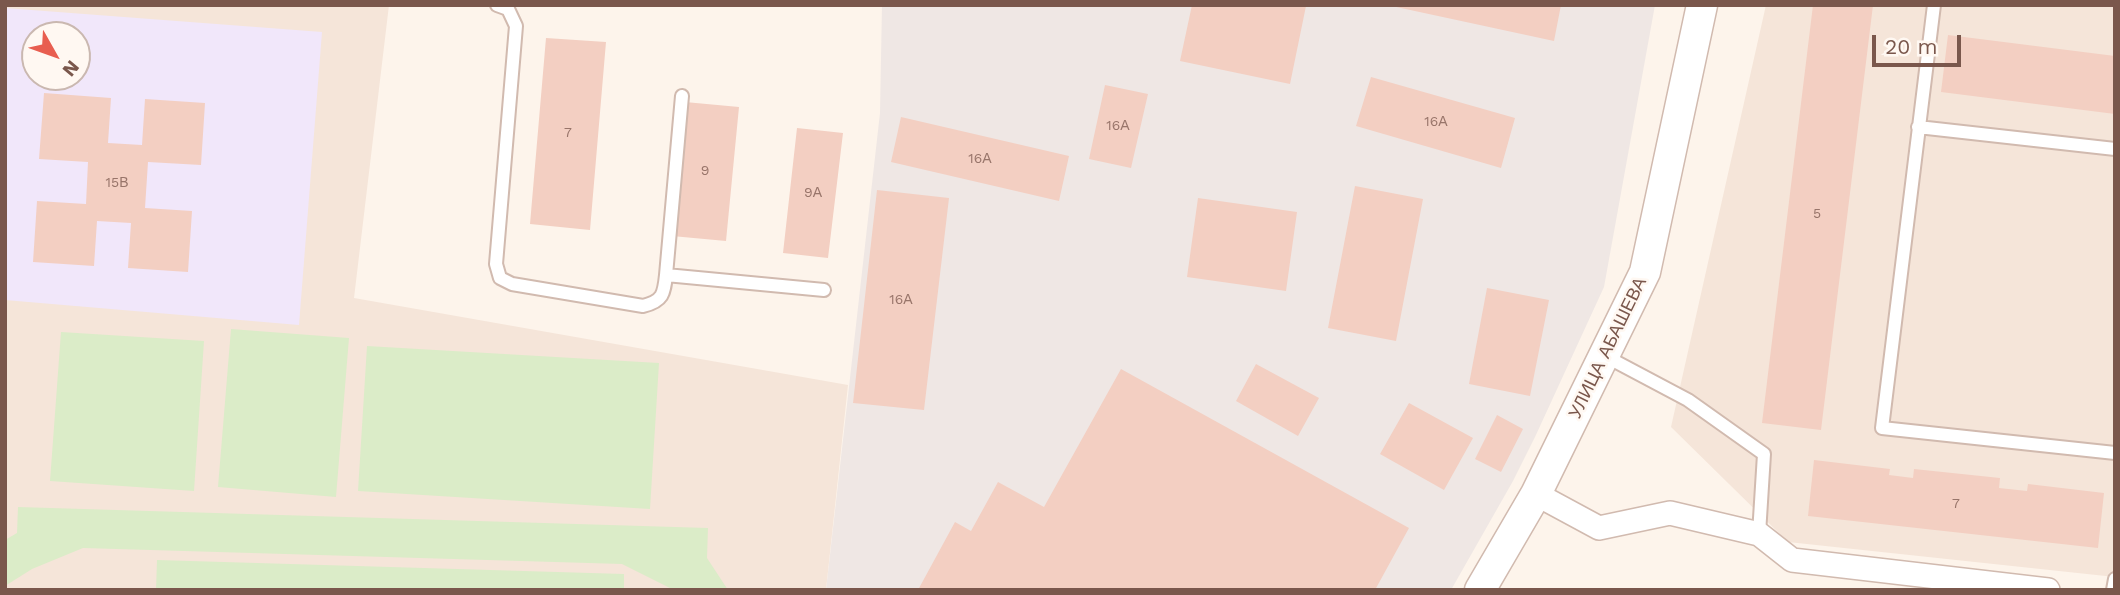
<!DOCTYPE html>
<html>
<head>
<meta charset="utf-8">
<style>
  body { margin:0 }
  #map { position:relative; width:2120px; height:595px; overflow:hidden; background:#fdf4eb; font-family:"Work Sans",sans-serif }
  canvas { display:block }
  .frame { position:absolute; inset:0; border:7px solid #7a574c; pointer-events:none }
  .north { position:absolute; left:21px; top:21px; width:70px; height:70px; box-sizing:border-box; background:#fff8f2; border:2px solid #cab8b0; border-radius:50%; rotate:130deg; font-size:19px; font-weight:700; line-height:28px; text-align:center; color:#7a574c }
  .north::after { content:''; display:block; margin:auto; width:24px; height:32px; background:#e85e50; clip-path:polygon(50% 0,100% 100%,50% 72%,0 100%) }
  .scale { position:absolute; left:1872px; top:35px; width:89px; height:32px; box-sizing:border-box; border:4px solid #7a574c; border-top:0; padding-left:9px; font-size:21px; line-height:24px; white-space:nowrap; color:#7a574c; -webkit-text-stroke:5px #fff8f2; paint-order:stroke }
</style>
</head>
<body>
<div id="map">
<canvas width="2120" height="595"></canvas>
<div class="frame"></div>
<div class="north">N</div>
<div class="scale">20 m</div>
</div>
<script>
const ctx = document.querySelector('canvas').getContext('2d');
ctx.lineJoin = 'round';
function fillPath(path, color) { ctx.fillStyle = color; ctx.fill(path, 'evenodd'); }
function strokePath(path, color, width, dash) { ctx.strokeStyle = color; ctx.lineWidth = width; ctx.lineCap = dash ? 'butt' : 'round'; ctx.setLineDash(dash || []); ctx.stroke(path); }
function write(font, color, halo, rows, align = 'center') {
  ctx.font = font + ' "Work Sans",sans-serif'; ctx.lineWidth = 5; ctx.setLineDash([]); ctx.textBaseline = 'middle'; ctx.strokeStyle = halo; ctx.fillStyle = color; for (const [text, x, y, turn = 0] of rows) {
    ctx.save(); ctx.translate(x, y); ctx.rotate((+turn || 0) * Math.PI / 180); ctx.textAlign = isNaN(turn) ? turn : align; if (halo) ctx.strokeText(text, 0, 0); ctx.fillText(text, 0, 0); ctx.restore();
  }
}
fillPath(new Path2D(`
  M5,5h384l-35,293 494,87 -22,205h-821zM35,35h42v42h-42z
  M1766,5h349v572l-327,-35 -117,-115z`), '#f5e5d9');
fillPath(new Path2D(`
  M882,5h773l-51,282 -69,150 -22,44 -62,109h-625l54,-477z`), '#efe7e4');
fillPath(new Path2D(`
  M5,8l317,24 -23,293 -294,-25zM35,35h42v42h-42z`), '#f1e7fa');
fillPath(new Path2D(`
  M231,329l118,9 -13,159 -118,-10z
  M61,332l143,9 -10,150 -144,-10z
  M367,346l292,17 -9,146 -292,-18z
  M18,507l690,21 -1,30 21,32h-54l-52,-26 -539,-16 -51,21 -27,17v-46l12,-7z
  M157,560l467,14v16h-468z`), '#dbecc8');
fillPath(new Path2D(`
  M1192,5l114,1 -16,78 -110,-23z
  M1387,5h174l-7,36z
  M1813,5h60l-52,425 -59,-7z
  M1948,35l167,21v58l-174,-22z
  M546,38l60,4 -16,188 -60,-6z
  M1371,77l144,41 -14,50 -145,-42z
  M1105,85l43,9 -17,74 -42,-9z
  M44,93l67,5 -3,45 34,2 3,-46 60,4 -4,62 -53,-3 -3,46 47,3 -4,61 -60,-4 3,-45 -34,-2 -3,45 -61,-4 4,-61 49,3 2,-42 -49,-3z
  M685,102l54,5 -13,134 -54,-5z
  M901,117l168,39 -10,45 -168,-39z
  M797,128l46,5 -15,125 -45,-5z
  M1355,186l68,13 -27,142 -68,-13z
  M877,190l72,8 -25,212 -71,-7z
  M1198,198l99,14 -11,79 -99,-14z
  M1487,288l62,12 -19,96 -61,-12z
  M1256,364l63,34 -21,38 -62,-35z
  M1121,369l288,159 -34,62h-457l37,-68 16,9 27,-49 46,25z
  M1409,403l64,35 -29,52 -64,-36z
  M1497,415l26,14 -22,43 -26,-13z
  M1814,460l76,9 -1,6 24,3 1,-9 86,9 -1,10 28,3 1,-7 76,9 -6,55 -290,-32z`), '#f3cfc2');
const service = new Path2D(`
  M497,5l11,4 8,17 -20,238 4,14 12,6 131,22c20,-5 21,-12 23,-31l158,15
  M1934,5l-52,423 233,25
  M1918,127l197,22
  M666,275l16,-179
  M1605,356l83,44 76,54 -5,80
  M2113,590l2,-11`);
const minor = new Path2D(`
  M1536,494l63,34 71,-15 89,21 33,26 256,30`);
const tertiary = new Path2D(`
  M1480,590l56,-96 109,-222 57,-267`);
strokePath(service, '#d1baaf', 16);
strokePath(minor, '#d1baaf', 26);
strokePath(tertiary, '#d1baaf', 33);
strokePath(service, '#fff', 12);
strokePath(minor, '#fff', 23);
strokePath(tertiary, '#fff', 30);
write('14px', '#98756a', null, [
  ["16А",1436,122],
  ["16А",1118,126],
  ["7",568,133],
  ["16А",980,159],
  ["9",705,171],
  ["15В",117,183],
  ["9А",813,193],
  ["5",1817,214],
  ["16А",901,300],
  ["7",1956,504]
]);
write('18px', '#7a574c', '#fff8f2', [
  ["УЛИЦА АБАШЕВА",1608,348,-64]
]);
</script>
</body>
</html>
